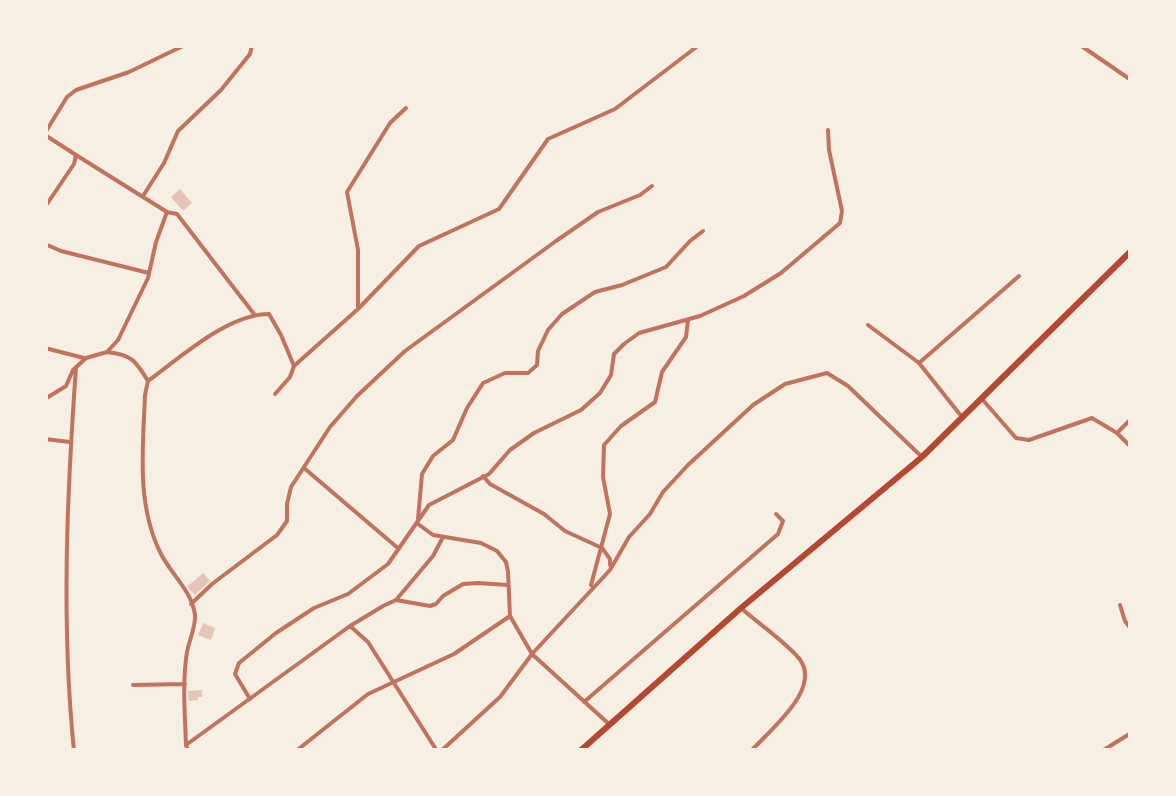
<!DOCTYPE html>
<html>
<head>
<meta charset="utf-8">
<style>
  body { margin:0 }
  #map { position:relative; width:1176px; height:796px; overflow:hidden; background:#f6efe4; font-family:"Public Sans",sans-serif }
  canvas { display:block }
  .frame { position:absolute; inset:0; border:48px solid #f6efe4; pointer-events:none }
</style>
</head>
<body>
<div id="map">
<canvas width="1176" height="796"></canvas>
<div class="frame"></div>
</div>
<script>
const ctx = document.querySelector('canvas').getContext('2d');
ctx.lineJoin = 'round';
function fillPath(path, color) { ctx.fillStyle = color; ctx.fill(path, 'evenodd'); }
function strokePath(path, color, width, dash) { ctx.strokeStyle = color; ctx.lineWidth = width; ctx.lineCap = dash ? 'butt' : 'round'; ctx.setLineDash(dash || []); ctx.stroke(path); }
fillPath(new Path2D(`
  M180,189l12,14 -9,8 -12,-14z
  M203,573l7,8 -15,14 -8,-8z
  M203,623l12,5 -4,12 -13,-5z
  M202,690v7h-4v3l-9,1 -1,-10z`), '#e6c5b7');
strokePath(new Path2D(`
  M1080,45l51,35
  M45,48l2,-3
  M45,133l22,-36 9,-7 53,-18 56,-27
  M45,135l31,20 -2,9 -29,43
  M76,155l91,57 10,2 77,100
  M143,196l21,-33 14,-32 43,-41 29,-36 2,-9
  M45,244l16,7 88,22
  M358,307v-57l-11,-58 43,-69 16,-15
  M868,325l51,38 43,54
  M45,348l39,10
  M107,352c25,3 28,8 41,29
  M919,363l100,-87
  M294,366l64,-57 61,-63 80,-37 49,-70 67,-30 84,-64
  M45,399l21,-13 7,-16 13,-12 21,-6 11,-12 30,-62 8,-36 11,-30
  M982,399l34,39 13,2 63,-22 25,15 14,-14
  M1117,433l14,14
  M45,439l25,3
  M304,468l95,81
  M483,476l7,8 54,30 21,17 37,17 8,11v6
  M418,519l4,-45 11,-18 20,-16 14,-32 16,-25 22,-10h23l9,-8 1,-14 10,-21 14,-16 33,-22 27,-7 44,-18 24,-26 13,-10
  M418,524l15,11 48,8 16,8 9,11 2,10 2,44 22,38 78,71
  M591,585l19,-71 -7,-37 1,-32 17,-19 34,-24 7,-30 24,-35 2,-17
  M396,600l37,-44 10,-19
  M191,604l21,-20 65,-49 10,-14v-17l4,-17 39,-60 27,-31 48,-45 151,-110 42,-29 42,-17 12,-9
  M1120,605l5,16 6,8
  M741,608c18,16 39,30 55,47 31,30 -25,74 -45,96
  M350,626l18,16 69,109
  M133,685l52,-1
  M250,699l-15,-25 4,-11 37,-30 38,-25 34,-14 40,-30 41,-59 60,-31 21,-24 24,-17 47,-23 19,-17 11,-18 3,-21 10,-10 15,-11 61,-17 44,-20 37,-23 59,-50 2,-12 -13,-61 -1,-20
  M584,702l194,-168 5,-13 -7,-7
  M186,745l164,-119 33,-20 13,-6 34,6 6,-2 7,-8 20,-12 15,-1 30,2
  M74,751c-13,-127 -7,-257 2,-384
  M188,751l-2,-6c-1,-31 -4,-62 1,-93 2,-11 9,-26 8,-37 -3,-24 -24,-41 -34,-61 -25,-49 -18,-106 -16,-159l3,-14c33,-24 80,-67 121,-67l12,21 13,31 -4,11 -15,17
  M296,751l72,-57 86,-40 56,-38
  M441,751l59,-54 32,-43 78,-84 19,-33 21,-23 13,-22 25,-27 65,-60 32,-21 42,-11 21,13 74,71
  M1102,751l29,-18`), '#c5725c', 4);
strokePath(new Path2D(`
  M580,751l161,-143 181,-151 209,-206`), '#b5482f', 6);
</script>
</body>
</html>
